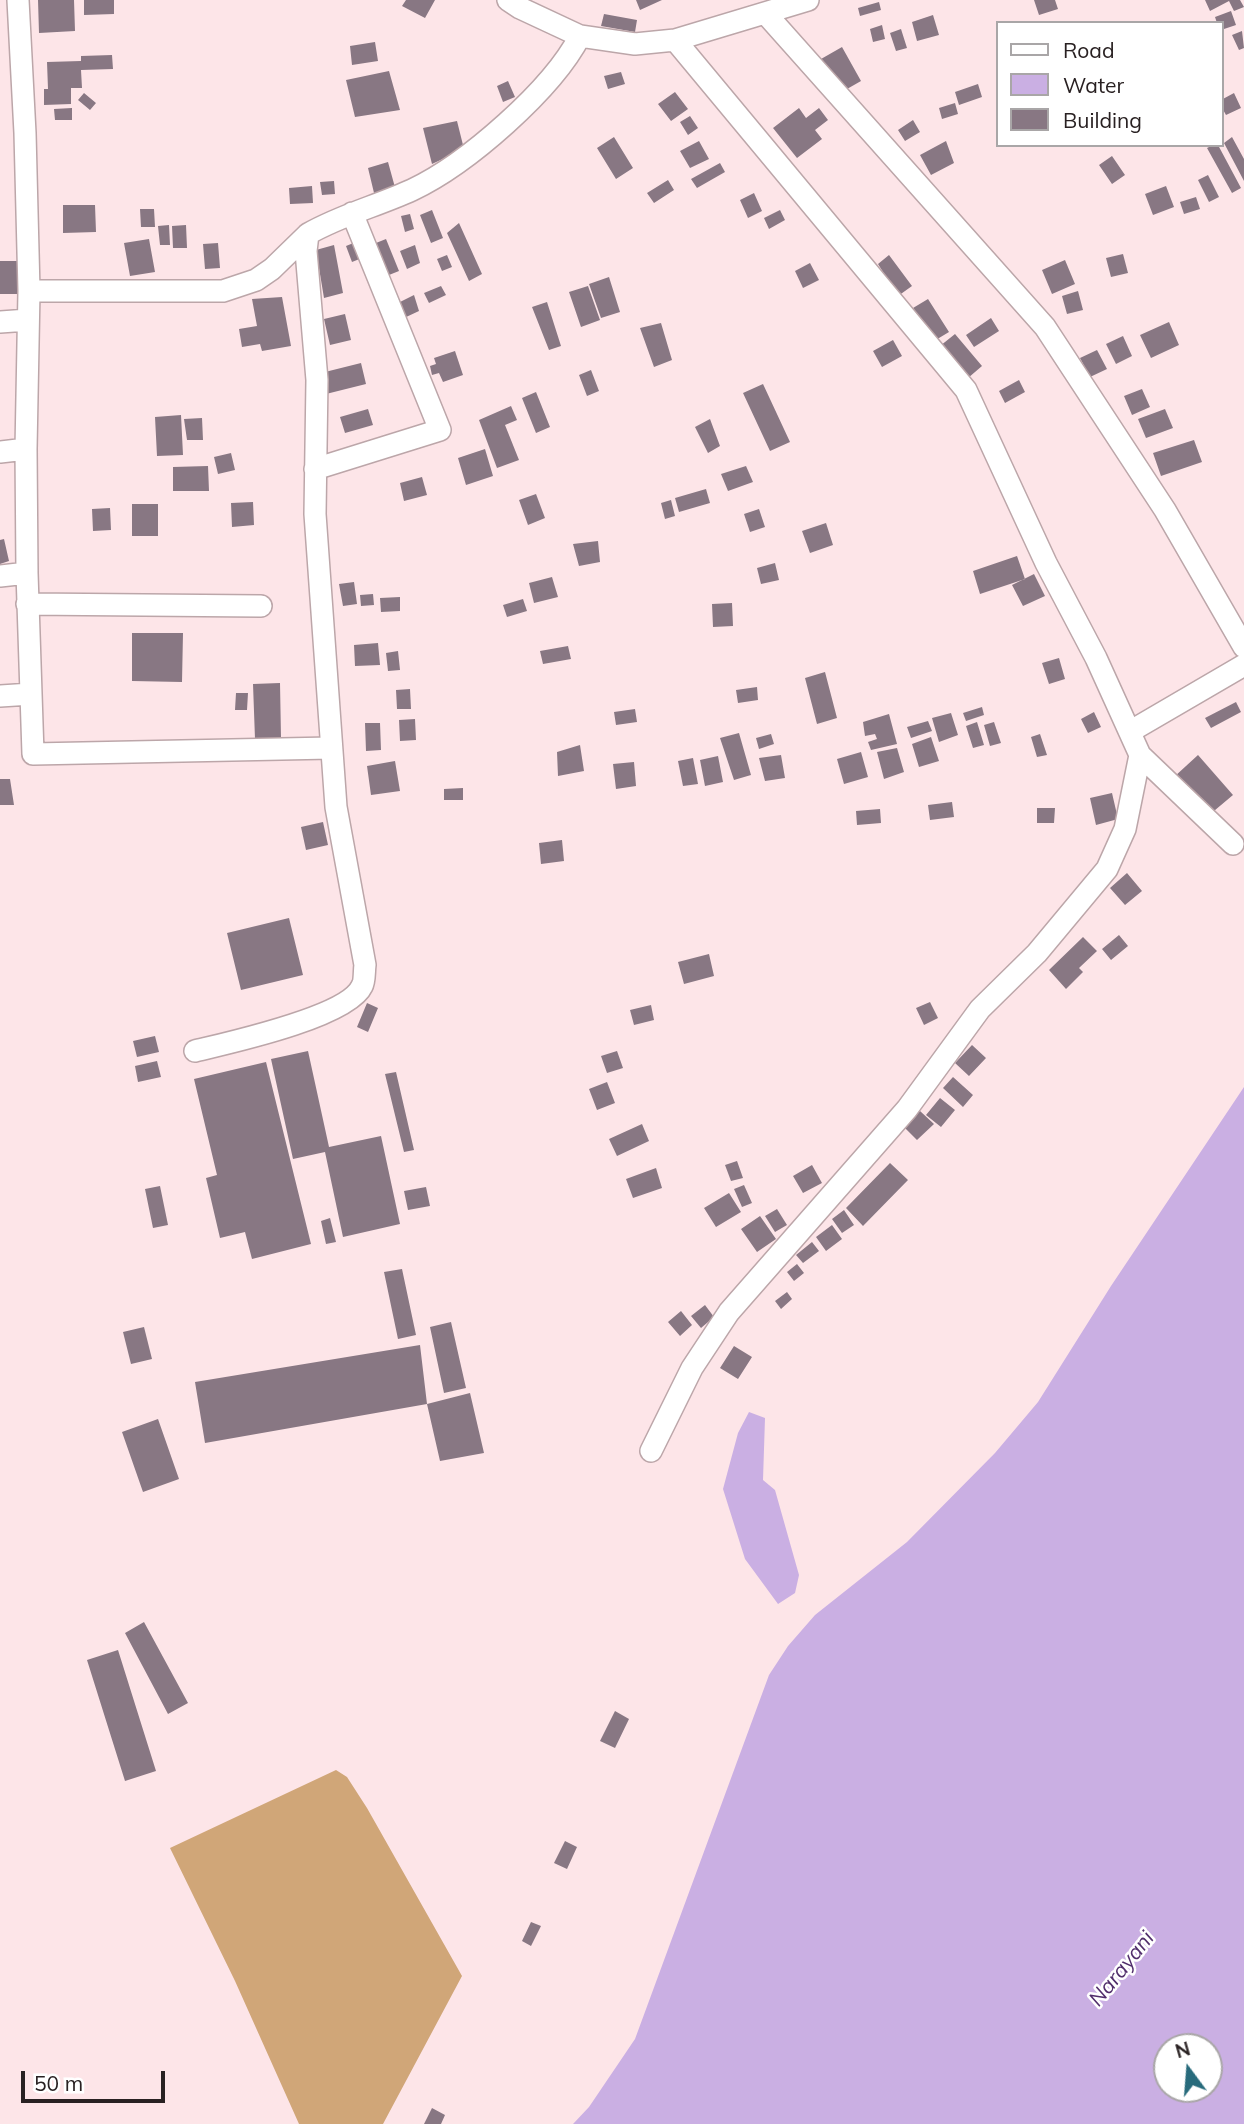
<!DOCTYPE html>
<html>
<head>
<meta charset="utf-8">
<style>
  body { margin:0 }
  #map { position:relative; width:1244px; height:2124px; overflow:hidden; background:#fde5e8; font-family:Mulish,sans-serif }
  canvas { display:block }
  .legend { position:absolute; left:996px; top:21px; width:228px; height:126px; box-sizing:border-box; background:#fff; border:2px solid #a9a6a7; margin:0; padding:9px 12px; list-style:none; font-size:21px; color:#292122 }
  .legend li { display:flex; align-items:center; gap:14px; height:35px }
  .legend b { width:35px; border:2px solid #a9a6a7 }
  .north { position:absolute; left:1153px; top:2033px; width:70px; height:70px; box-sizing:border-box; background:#fff; border:2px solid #a9a6a7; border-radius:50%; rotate:344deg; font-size:19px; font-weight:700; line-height:28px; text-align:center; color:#292122 }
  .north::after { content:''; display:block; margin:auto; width:24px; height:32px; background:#286b7c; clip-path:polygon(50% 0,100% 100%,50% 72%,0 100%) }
  .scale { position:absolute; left:21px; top:2071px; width:144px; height:32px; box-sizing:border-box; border:4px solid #292122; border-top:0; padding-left:9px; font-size:21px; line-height:24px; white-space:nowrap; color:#292122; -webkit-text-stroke:5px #fff; paint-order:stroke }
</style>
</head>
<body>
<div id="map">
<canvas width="1244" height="2124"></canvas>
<ul class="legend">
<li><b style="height:9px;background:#fff"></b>Road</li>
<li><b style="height:19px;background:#caafe3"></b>Water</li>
<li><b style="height:19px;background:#887783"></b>Building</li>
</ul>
<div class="north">N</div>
<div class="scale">50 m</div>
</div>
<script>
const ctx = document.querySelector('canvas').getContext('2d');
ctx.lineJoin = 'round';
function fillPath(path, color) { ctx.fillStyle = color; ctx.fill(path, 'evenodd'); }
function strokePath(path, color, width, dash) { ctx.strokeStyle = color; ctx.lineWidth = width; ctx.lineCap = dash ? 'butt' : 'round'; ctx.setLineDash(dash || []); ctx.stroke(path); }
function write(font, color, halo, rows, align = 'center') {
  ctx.font = font + ' Mulish,sans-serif'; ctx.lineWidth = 5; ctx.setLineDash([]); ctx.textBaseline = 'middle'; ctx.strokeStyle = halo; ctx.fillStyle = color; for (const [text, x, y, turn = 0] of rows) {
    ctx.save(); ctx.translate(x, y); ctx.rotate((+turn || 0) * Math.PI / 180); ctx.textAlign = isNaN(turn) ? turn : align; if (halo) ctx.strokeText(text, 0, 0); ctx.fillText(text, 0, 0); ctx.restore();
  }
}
fillPath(new Path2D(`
  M336,1770l11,7 20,31 95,168 -79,148h-84l-64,-143 -65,-133z`), '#d0a678');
fillPath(new Path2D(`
  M1244,1087v1037h-671l16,-17 46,-68 134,-364 19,-29 27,-31 92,-73 88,-89 43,-51 73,-116zM1167,2047h42v42h-42z
  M749,1412l16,6 -2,62 12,10 24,85 -4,18 -17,11 -33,-45 -22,-70 15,-56z`), '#caafe3');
fillPath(new Path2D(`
  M38,0h36l1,31 -36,2z
  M84,0h30v14l-30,1z
  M406,0h29l-10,18 -23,-12z
  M636,0h26l-22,10z
  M1034,0h21l3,9 -19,6z
  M1205,0h35l4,7 -10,4 -5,-10 -19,10z
  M879,2l2,8 -21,6 -2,-8z
  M1231,11l5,14 -15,5v-7h-4l-2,-6z
  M604,14l33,6 -2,12 -34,-6z
  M933,15l6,20 -22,6 -5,-19z
  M882,25l3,14 -12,3 -3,-13z
  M901,29l6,19 -11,3 -6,-18z
  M1242,31l2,17 -5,2 -7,-15z
  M375,42l3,19 -26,4 -2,-19z
  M842,47l19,34 -21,12 -19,-34z
  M112,55l1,14 -32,1 1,18h-11v16l-27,1v-16h4l-1,-27 34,-1v-5z
  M389,71l11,39 -45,7 -9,-37z
  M621,72l4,12 -17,5 -4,-13z
  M508,81l7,16 -12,5 -6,-16z
  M978,84l4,13 -23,8 -4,-13z
  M675,92l13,17 -17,12 -13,-17z
  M84,93l12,10 -6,7 -12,-10z
  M1234,93l7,15 -15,7 -5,-9v-6z
  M955,103l3,11 -16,5 -3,-11z
  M72,108v12h-17l-1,-11z
  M799,108l7,10 13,-10 9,12 -13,10 7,9 -25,19 -24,-30z
  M690,116l8,12 -10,7 -8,-13z
  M913,120l7,12 -15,9 -7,-11z
  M457,121l7,28 -32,15 -9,-36z
  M614,137l19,31 -17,11 -19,-31z
  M1232,137l12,22v22l-20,-38z
  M699,141l10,18 -19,9 -10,-17z
  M946,141l8,22 -23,12 -11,-20z
  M1213,145h5l23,43 -9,5 -25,-45z
  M1112,156l13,19 -13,9 -13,-19z
  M388,162l8,29 -21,6 -7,-29z
  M720,163l5,9 -28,16 -6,-9z
  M1208,175l11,22 -10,5 -11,-22z
  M668,180l6,10 -20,13 -7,-10z
  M334,181l1,13 -13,1 -2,-13z
  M312,186l1,17 -23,1 -1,-16z
  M1166,186l8,21 -21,8 -8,-21z
  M754,193l8,18 -14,7 -8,-18z
  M1196,197l4,12 -16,5 -4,-12z
  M63,205h32l1,27 -33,1z
  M140,209h14l1,18h-14z
  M432,210l11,28 -12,5 -11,-28z
  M780,210l5,10 -16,9 -5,-11z
  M410,214l4,15 -9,3 -4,-16z
  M459,223l23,51 -13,7 -22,-48z
  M169,225l1,20h-10l-2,-19z
  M186,225l1,23h-14l-1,-22z
  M149,239l6,33 -25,4 -6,-33z
  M386,239l13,32 -20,8 -13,-32z
  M356,242l6,16 -10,4 -6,-16z
  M218,243l2,25 -15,1 -2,-25z
  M334,245l9,48 -19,5 -8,-48z
  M415,245l5,18 -13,6 -7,-18z
  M1123,254l5,19 -17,4 -5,-19z
  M447,255l5,12 -10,4 -5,-12z
  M889,255l23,31 -14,10 -20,-32z
  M1065,260l10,24 -23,10 -10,-24z
  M0,261h18v33h-18z
  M810,263l9,17 -16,8 -8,-17z
  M609,277l11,35 -19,6 -12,-34z
  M441,286l5,9 -17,8 -5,-10z
  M588,286l12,34 -19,7 -12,-35z
  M1078,291l5,19 -16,4 -5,-18z
  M414,295l5,16 -15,7 -6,-15z
  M282,297l9,49 -29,5 -2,-7 -18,3 -3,-18 18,-3 -5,-27z
  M928,299l21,33 -15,9 -21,-33z
  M547,302l14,44 -12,4 -17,-43z
  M345,314l6,26 -21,5 -6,-26z
  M991,318l8,13 -25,16 -8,-12z
  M1169,322l10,23 -28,13 -11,-23z
  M661,323l11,37 -18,7 -14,-39z
  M955,334l27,32 -14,12 -28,-32z
  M1123,336l9,20 -16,8 -10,-20z
  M893,340l9,16 -20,11 -9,-16z
  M1097,350l10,19 -17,8 -10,-19z
  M455,351l8,24 -20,7 -4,-9 -7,2 -2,-9 6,-2 -2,-6z
  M361,363l5,21 -40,10 -5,-21z
  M591,370l8,21 -12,5 -8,-21z
  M1019,380l6,12 -20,11 -6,-12z
  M763,384l27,58 -20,9 -27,-58z
  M1142,389l8,18 -18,8 -8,-19z
  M536,392l14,35 -14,6 -14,-35z
  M511,406l6,14 -12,5 14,35 -22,8 -18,-48z
  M368,409l5,16 -28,8 -5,-16z
  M1165,409l8,19 -27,10 -8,-19z
  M181,415l2,40 -26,1 -2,-39z
  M202,418l1,22h-16l-3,-21z
  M710,419l10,27 -12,7 -13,-26z
  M1194,440l8,22 -41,14 -8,-23z
  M485,449l8,27 -27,9 -8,-27z
  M231,453l4,17 -17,4 -4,-17z
  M208,466l1,25h-36v-24z
  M746,466l7,16 -25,9 -7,-17z
  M422,477l5,18 -23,6 -4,-18z
  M706,489l4,14 -31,9 -4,-14z
  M536,494l9,24 -17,7 -9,-25z
  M671,500l4,16 -10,3 -4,-16z
  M253,502l1,23 -22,2 -1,-24z
  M132,504h26v32h-26z
  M110,508l1,22 -18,1 -1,-22z
  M759,509l6,18 -15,5 -6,-18z
  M826,523l7,22 -23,8 -8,-22z
  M4,539l5,22 -9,3v-24z
  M598,541l2,21 -21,4 -6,-22z
  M1017,556l8,23 -45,15 -7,-23z
  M775,563l4,17 -18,4 -4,-16z
  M1034,574l11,22 -22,10 -11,-21z
  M552,577l6,20 -24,6 -5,-20z
  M354,582l3,22 -14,2 -4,-22z
  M373,594l1,11 -13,1 -1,-11z
  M400,597v14l-19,1 -1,-14z
  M523,599l4,12 -20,6 -4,-12z
  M732,603l1,23 -20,1 -1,-23z
  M132,633h51l-1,49 -50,-1z
  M378,643l2,22 -25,1 -1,-21z
  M568,646l3,13 -28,5 -3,-13z
  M398,651l2,19 -12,1 -2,-18z
  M1059,658l6,21 -16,5 -7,-21z
  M825,672l12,46 -20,6 -12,-46z
  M280,683l1,55 -26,1 -2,-55z
  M757,687l1,13 -20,3 -2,-13z
  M410,689l1,20h-14l-1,-19z
  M236,693h12l-1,17h-12z
  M1236,702l5,10 -30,16 -6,-10z
  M982,707l2,8 -18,6 -3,-8z
  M635,709l2,13 -21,3 -2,-13z
  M1094,712l7,15 -13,6 -7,-14z
  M951,713l7,22 -19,7 -7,-24z
  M889,714l8,30 -26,6 -3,-8 9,-3 -2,-5 -10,2 -2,-14z
  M415,719l1,21 -16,1 -1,-21z
  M928,721l4,10 -21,7 -4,-11z
  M977,722l7,23 -11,3 -7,-22z
  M994,722l7,21 -11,3 -6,-21z
  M365,723h15l1,27 -15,1z
  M739,733l12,42 -17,5 -14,-42z
  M771,734l3,10 -15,5 -3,-11z
  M1040,734l7,21 -10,2 -6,-20z
  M931,737l8,24 -20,6 -7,-23z
  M580,745l4,26 -26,5 -1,-24z
  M897,748l7,24 -20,7 -7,-27z
  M861,752l7,25 -24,7 -7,-25z
  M781,755l4,23 -20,3 -6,-23z
  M1198,755l35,40 -25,21 -34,-39z
  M718,756l5,26 -18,4 -5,-26z
  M693,758l5,26 -15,2 -5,-25z
  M395,761l5,30 -29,4 -4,-29z
  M634,762l2,24 -20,3 -3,-25z
  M0,779h10l4,26h-14z
  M463,788v12h-19v-11z
  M1112,793l6,26 -22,6 -6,-27z
  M952,802l2,15 -24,3 -2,-15z
  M1037,808h18l-1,15h-17z
  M880,809l1,14 -24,2 -1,-14z
  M323,822l5,23 -22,5 -5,-23z
  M562,840l2,21 -23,3 -2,-21z
  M1127,873l15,18 -17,14 -15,-17z
  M289,918l14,57 -62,15 -14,-57z
  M1119,935l9,11 -17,14 -9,-11z
  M1083,937l14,14 -18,17 4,4 -17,17 -17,-19z
  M709,954l5,22 -30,8 -6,-22z
  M930,1002l8,16 -14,7 -8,-17z
  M367,1003l11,5 -10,24 -11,-5z
  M651,1005l3,15 -20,5 -4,-15z
  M155,1036l4,16 -22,5 -4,-16z
  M972,1045l14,13 -17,18 -14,-13z
  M308,1051l21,96 52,-11 19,88 -57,13 -18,-85 -32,7 -22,-100z
  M617,1051l6,17 -16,5 -6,-17z
  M157,1061l4,16 -23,5 -3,-16z
  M266,1062l45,182 -59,15 -7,-27 -25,6 -14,-60 11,-3 -23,-96z
  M396,1072l18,78 -10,2 -19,-78z
  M953,1077l20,18 -10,12 -20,-19z
  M607,1082l8,21 -18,7 -8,-21z
  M940,1098l15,12 -14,17 -15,-12z
  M920,1111l14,13 -17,16 -13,-13z
  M642,1124l7,17 -32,15 -8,-17z
  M737,1161l6,17 -12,3 -6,-16z
  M890,1163l18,17 -45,46 -17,-18z
  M812,1165l10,18 -19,10 -10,-17z
  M656,1168l6,20 -29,10 -7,-19z
  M744,1185l8,18 -10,4 -8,-18z
  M160,1186l8,39 -15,3 -8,-39z
  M426,1187l4,19 -22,4 -4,-19z
  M729,1193l12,19 -25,15 -12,-19z
  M777,1209l10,16 -12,7 -10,-16z
  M844,1210l10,15 -12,8 -10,-14z
  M760,1216l16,23 -19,13 -16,-23z
  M330,1218l6,24 -10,2 -5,-23z
  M832,1225l10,14 -16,12 -10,-14z
  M812,1242l7,9 -16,12 -7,-8z
  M797,1264l7,9 -10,8 -7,-9z
  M402,1269l14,66 -18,4 -14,-67z
  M787,1292l5,7 -11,10 -6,-8z
  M705,1305l9,12 -13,11 -10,-12z
  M681,1311l11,14 -12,11 -12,-14z
  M451,1322l15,66 -22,5 -14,-66z
  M144,1327l8,32 -21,5 -8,-32z
  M420,1345l7,59 43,-11 14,60 -44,8 -13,-57 -222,39 -10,-61z
  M734,1346l18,11 -14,22 -18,-11z
  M158,1419l21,60 -36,13 -21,-60z
  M144,1622l44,81 -20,11 -43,-81z
  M118,1650l38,121 -31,10 -38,-121z
  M615,1711l14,8 -14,29 -15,-7z
  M565,1841l12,6 -10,22 -13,-6z
  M531,1922l10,4 -10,20 -9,-5z
  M432,2108l13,7 -4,9h-17z`), '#887783');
const street = new Path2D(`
  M18,0l7,133 4,158 -3,158 1,124 6,181 298,-6
  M508,0l12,8 60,28 55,8 40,-4 133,-40
  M766,14l279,313 120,183 79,137
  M29,291h194l33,-11 16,-11 36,-35
  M0,322l28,-2
  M0,452l26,-3
  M315,469l125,-39 -88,-217
  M0,576l27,-3
  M27,604l234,2
  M0,696l31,-2
  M1131,731l113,-66
  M1140,755l93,89
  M195,1051c33,-8 153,-34 167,-65 3,-5 2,-15 3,-21l-29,-158 -21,-293 2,-134 -11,-129 2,-17c33,-19 69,-28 104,-44 55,-26 140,-100 168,-154
  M651,1451l41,-83 37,-56 178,-203 73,-100 57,-56 70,-84 18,-40 15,-74 -44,-97 -50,-95 -80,-173 -291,-350`);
strokePath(street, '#bca6a9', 24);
strokePath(street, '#fff', 21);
write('italic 21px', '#512e6c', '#fff', [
  ["Narayani",1122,1969,-51]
]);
</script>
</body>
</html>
